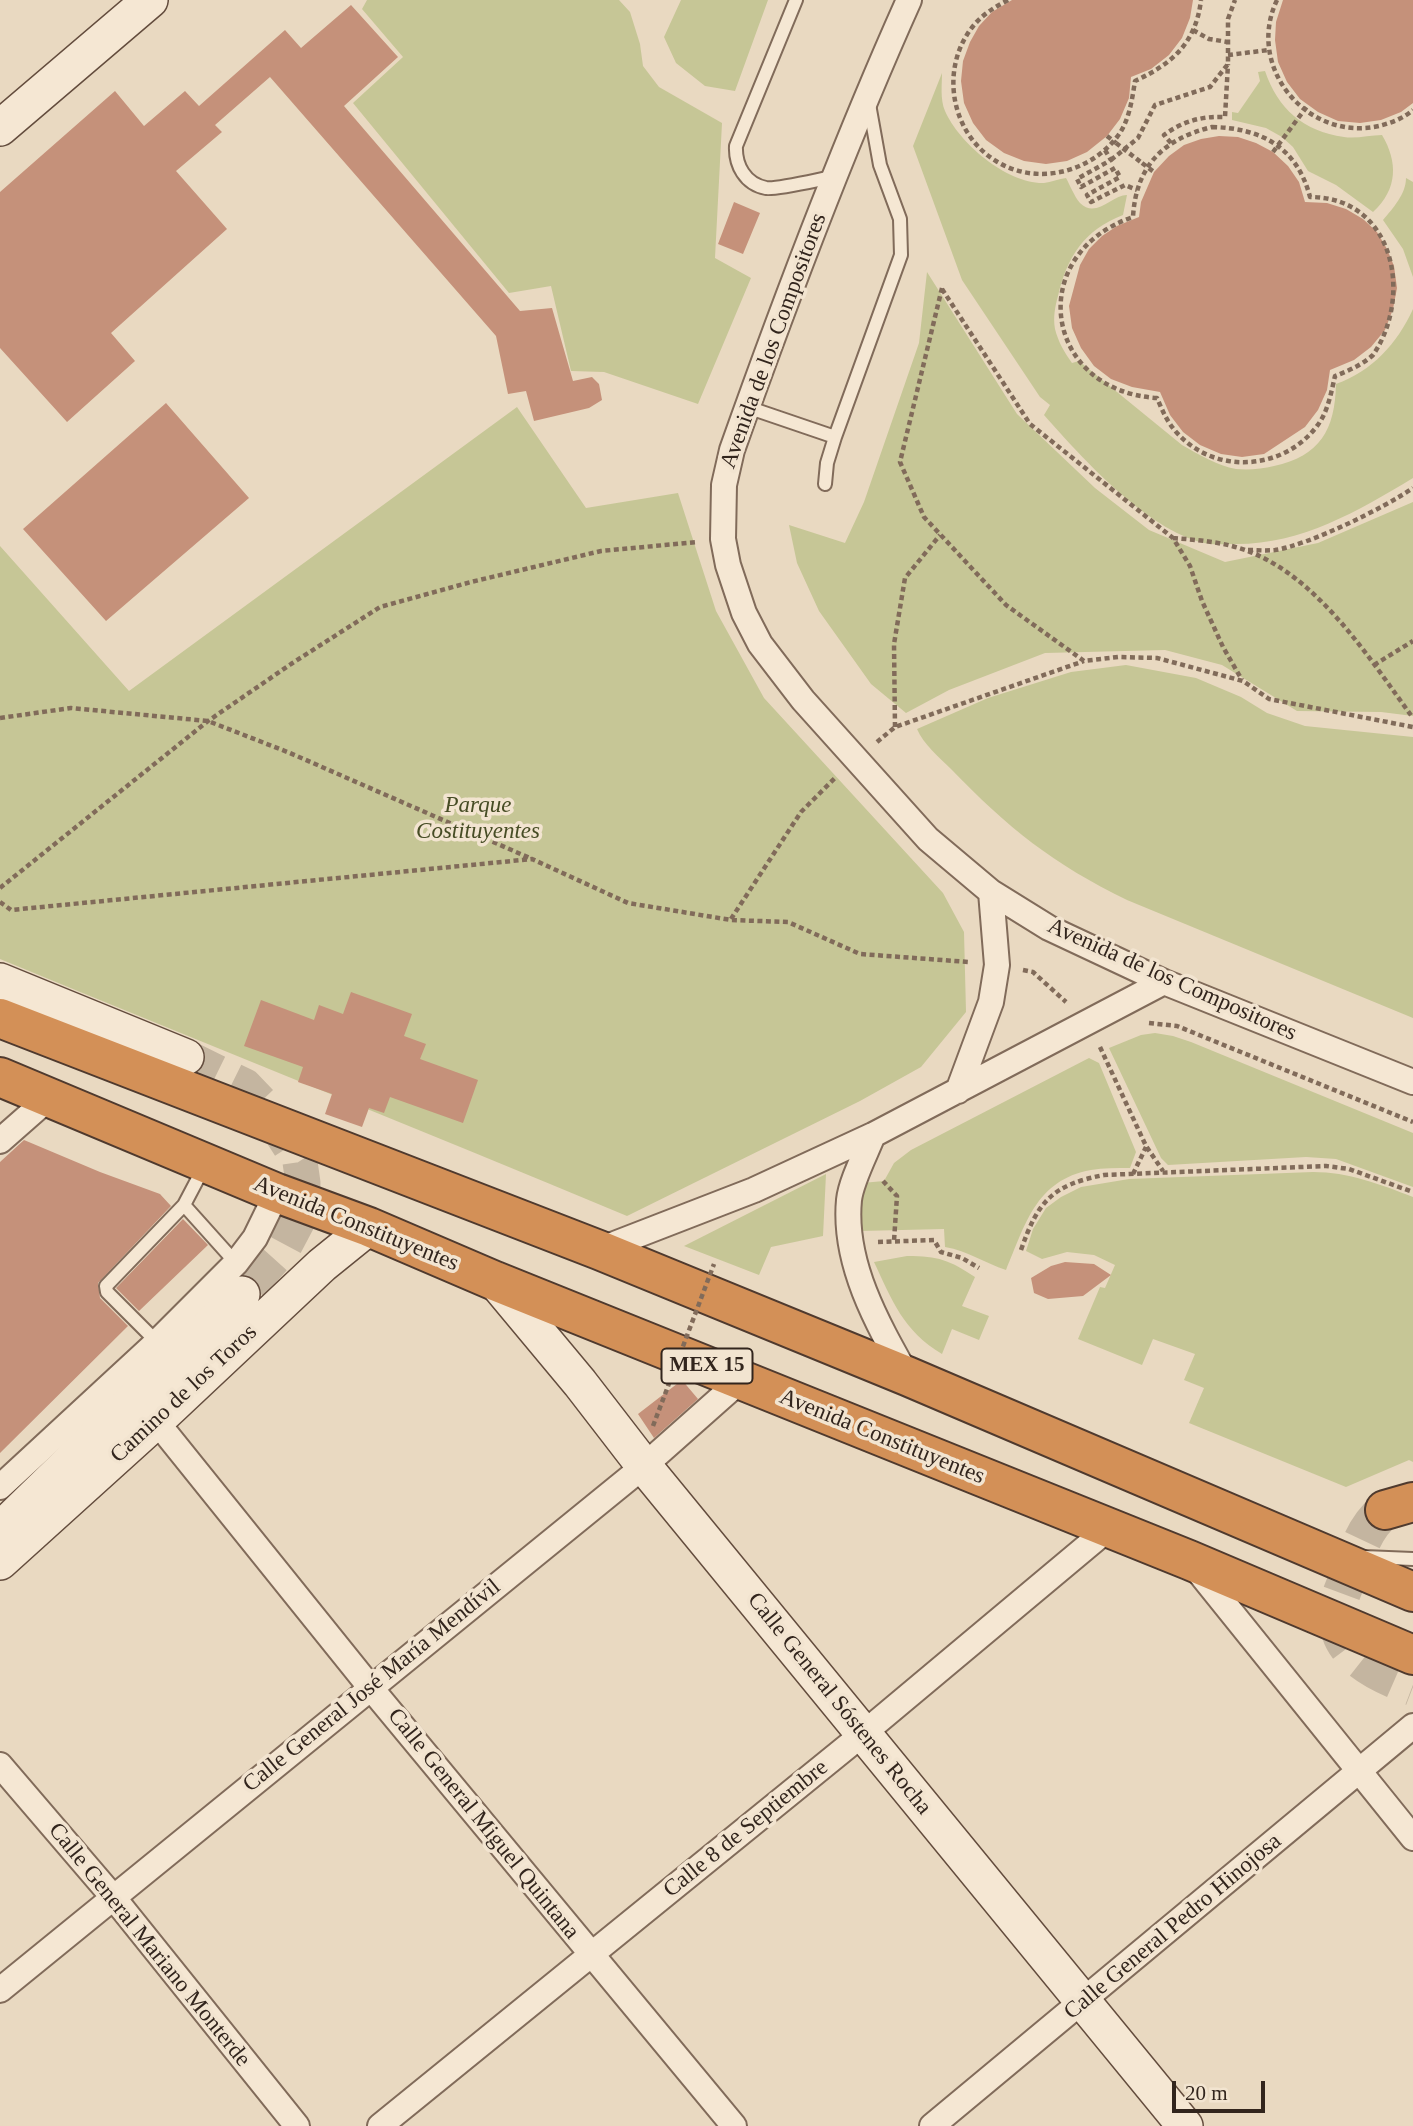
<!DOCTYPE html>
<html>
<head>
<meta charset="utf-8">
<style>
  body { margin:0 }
  #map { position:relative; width:1413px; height:2126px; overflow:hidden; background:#e9d9c1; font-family:"Times New Roman",serif }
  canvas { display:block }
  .scale { position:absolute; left:1172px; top:2081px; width:93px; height:32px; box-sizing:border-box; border:4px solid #32251d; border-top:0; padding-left:9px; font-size:21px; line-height:24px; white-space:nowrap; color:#32251d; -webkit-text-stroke:5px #f2e4d0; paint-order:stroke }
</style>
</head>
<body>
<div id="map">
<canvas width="1413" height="2126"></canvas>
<div class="scale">20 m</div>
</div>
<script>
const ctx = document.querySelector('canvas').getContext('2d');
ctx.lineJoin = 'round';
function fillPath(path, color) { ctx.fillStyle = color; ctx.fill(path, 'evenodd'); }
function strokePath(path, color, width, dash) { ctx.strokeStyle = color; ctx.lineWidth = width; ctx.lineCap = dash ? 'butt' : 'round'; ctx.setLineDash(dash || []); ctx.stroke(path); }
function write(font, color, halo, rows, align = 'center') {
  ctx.font = font + ' "Times New Roman",serif'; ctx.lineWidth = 7; ctx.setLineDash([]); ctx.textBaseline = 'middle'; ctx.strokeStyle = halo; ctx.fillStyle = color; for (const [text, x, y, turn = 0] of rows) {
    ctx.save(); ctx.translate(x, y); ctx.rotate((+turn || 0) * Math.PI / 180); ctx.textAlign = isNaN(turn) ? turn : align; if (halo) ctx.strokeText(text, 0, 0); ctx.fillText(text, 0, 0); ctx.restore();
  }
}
fillPath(new Path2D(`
  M367,0h252l11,12 10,32 3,22 16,21 63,36 -7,135 36,20 -53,126 -94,-32 -33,-1 -20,-85 -42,7 -156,-190 50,-46 -41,-48z
  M681,0h87l-33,91 -30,-5 -29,-23 -12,-26z
  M1265,71c13,38 38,60 79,66 12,2 26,-2 38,-2 16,27 16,54 -9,77l-37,-27 -28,-14 -15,-24 -11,-10 -16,-9 -34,-8v-8l6,1 22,-32 -2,-9z
  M942,73c0,12 -2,26 3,38 14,32 62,73 99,72 7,-1 15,-4 22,-5 4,7 8,18 14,25 16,16 32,-8 47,-8l-4,20c-39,15 -56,42 -65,81 -3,11 -5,21 -3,33 3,12 9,23 17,34l7,-2 103,84c16,9 36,21 54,24 13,1 26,0 38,-3 46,-10 61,-36 62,-82 36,-13 61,-40 77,-75v169c-56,34 -115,68 -182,66 -9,0 -19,1 -27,-1 -58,-14 -121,-84 -160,-128l6,-10 -10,-8 -78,-117 -49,-134z
  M1406,178l7,4v95l-10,-28 -20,-29c10,-12 23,-26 23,-42z
  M927,272l90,142 78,74 54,42 76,32 93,-19 95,-41v214l-32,-4 -84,-1 -75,-46 -57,-15 -120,3 -96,37 -43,23 -35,-29 -52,-73 -22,-48 -8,-38 56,18 19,-41 55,-159z
  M517,407l69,101 92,-15 38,118 48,87 179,195 21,39 2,80 -45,55 -61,34 -233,115c-208,-87 -418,-171 -627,-257v-413l129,145z
  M1126,665l70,13 45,19 26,16 38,13 108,11v281l-286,-118c-74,-36 -119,-72 -176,-131 -11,-11 -28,-25 -34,-40l71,-31 83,-26z
  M1155,1033l18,3 18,6 222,91v54l-77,-28 -30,-2 -138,8 -7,-7 -52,-110 32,-13z
  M1089,1058l10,5 37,89 -6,16c-13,0 -27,0 -39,2 -56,10 -66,56 -85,100 -21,-7 -38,-19 -61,-23l-1,-18 -84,2 -1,-33 3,-15 22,-2 10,-18 17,-13z
  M1313,1172c36,0 66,12 100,25v265l-4,-2 -63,27 -157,-64 15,-35 -20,-8 11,-26 -42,-15 -11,26 -64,-26 22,-52 5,1 10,-23 -21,-10 -27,-3 -25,7 -16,-8 7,-22 13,-21 15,-11 20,-10 48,-8z
  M826,1174l-3,62 -52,11 -12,28 -75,-29z
  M907,1256c32,0 42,4 68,21l-13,29 27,10 -10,24 -27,-11 -10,25c-39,-23 -50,-54 -68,-92z`), '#c6c696');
fillPath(new Path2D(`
  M1012,0h181l-3,18 -8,20 -13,17 -18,14 -20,8 -2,21 -9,21 -13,17 -20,16 -20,9 -21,3 -22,-3 -20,-8 -18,-13 -13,-17 -9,-20 -3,-22 2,-20 7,-19 9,-16 13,-14z
  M1283,0h130v103l-12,9 -20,8 -21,3 -22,-2 -20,-9 -18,-13 -13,-17 -9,-20 -3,-22 1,-18z
  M351,5l47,52 -54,49 176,205 32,-3 21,73 19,-4 7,7 3,16 -13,8 -55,13 -8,-30 -18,3 -12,-58 -226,-259 -55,48 7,7 -46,39 51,58 -116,104 24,28 -68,61 -67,-74v-156l115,-101 29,35 41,-35 14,15 86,-76 16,18z
  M1219,136l19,1 18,6 17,9 15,14 11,16 6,20 22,1 19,6 17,10 14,13 10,17 7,17 3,22 -4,21 -8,21 -14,17 -17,13 -24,10 -3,20 -9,20 -13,17 -41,27 -22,3 -21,-3 -21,-9 -17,-13 -13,-17 -10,-23 -28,-5 -21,-8 -17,-13 -13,-18 -9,-20 -3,-22 11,-41 9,-16 13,-13 15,-10 22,-9 2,-15 13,-30 15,-16 15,-11 17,-6z
  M734,202l26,11 -17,41 -25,-10z
  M166,403l83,95 -143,123 -83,-92z
  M351,992l61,22 -8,22 22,8 -6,15 58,21 -15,43 -73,-26 -6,16 -15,-5 -7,19 -37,-13 7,-20 -34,-12 5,-15 -59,-21 17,-46 53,20 5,-15 24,9z
  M24,1140l76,32 60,22 11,12 -73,77 2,15 28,28 -128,127v-291z
  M183,1219l25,26 -69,66 -23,-23z
  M1065,1262l29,2 17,11 -28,21 -35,3 -14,-6 -3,-15 20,-12z
  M682,1380l16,19 -44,39 -16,-24z`), '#c5917a');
strokePath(new Path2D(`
  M186,1057l59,29 18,19 37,57 3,21 -1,30 -18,34 -42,47`), '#c4b5a0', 35, [35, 18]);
strokePath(new Path2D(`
  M1385,1510c-20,17 -26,37 -34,61 -4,9 -9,20 -12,30 -10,51 35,71 74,86`), '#c4b5a0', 38, [38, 19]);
const lane = new Path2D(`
  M796,0l-60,146c-1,19 9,38 30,42 9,2 55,-9 67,-11
  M747,407l88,30
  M825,484l2,-21 8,-26 66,-182 -1,-36 -20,-54 -11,-61
  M184,1205l52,58
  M157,1342l-50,-50 -1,-6 78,-81 20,-38
  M1364,1557l49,2`);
const street = new Path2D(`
  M909,0c-66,147 -123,298 -177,450l-8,35 -1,54 5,26 16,48 16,31 43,56 125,139 63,53 58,36 115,54 249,100
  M958,1091l33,-89 6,-37 -6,-73
  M873,1135c-7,18 -22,46 -24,65 -6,63 28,123 58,176
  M0,1141l50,-44
  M599,1250l155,-60 119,-55 291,-153
  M156,1421l214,266 364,439
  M0,1487l157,-145 79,-79 19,-25 22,-45
  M1194,1566l219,272
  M0,1765l113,132 184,229
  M0,1990l644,-524 97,-86
  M380,2126l484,-393 245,-205
  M932,2126l481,-400`);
const secondary = new Path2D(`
  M0,128l150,-128
  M0,981l186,76
  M495,1281l85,102 64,83 541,660
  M0,1530l242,-236
  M0,1562l156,-141 166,-156 47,-38`);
const highway = new Path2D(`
  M0,1018l599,232 308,126 506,216
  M0,1077l277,116 92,34 126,54 694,279 224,95
  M1385,1510l28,-8`);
strokePath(lane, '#816b5a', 16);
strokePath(street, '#816b5a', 28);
strokePath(secondary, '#634c3d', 38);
strokePath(highway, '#4f3a2e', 42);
strokePath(new Path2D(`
  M1008,0c-13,7 -25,14 -34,25 -35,42 -24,108 22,136 40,25 93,12 121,-24 12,-15 15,-37 18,-56 37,-17 61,-38 66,-81
  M1277,0c-32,67 30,142 102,126 12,-3 25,-8 34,-16
  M1193,30l16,9 19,3
  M1228,55l41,-5
  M1212,127c49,1 85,20 98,70 85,0 103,100 63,158 -11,10 -25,16 -38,21 -4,17 -7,36 -18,50 -33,44 -100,49 -138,9 -11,-11 -16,-23 -22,-37 -114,-7 -133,-144 -24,-181 3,-51 30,-78 79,-90z
  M1107,136l9,7
  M1171,143l-7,-8c19,-14 38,-19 61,-18l3,-53
  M1105,150l6,10 -34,19 4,8 34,-19 5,9 -33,18 4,7 34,-17 12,5
  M1273,152l35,-47
  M1111,160l27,-22 17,-33 55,-18 18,-23v-45l7,-19
  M1142,163l12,9
  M942,288l-42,174 24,55 82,88 78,56 34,-4 39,1 86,23 26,18 144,28
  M942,289l88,135 143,114 17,28 12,35 21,46 19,33
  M1173,538c25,2 51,4 75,13 72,28 121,107 165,167
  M1248,550c9,0 18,1 27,0 34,-5 109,-42 138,-62
  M1374,665l39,-24
  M0,718l71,-10 137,13 82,32 242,106
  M895,727l-1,-83 11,-66 35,-43
  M877,742l18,-15 189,-66
  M0,888l208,-167 83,-57 89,-57 91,-25 130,-31 96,-9
  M0,902l11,8 521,-51 96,44 103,17 57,2 72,32 109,8
  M731,919l70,-107 35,-35
  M1023,970l10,2 33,30
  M1149,1023l28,3 236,96
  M1100,1047l46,99 17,25
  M1133,1174l13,-27
  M883,1181l14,15 -3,45
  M878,1242l56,-2 7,12 21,6 17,10
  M1021,1250c17,-49 31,-65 83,-75l222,-9 23,3 64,23`), '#816b5a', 4.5, [5, 3.5]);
strokePath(lane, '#f5e7d3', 12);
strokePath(street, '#f5e7d3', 24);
strokePath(secondary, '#f5e7d3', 35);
strokePath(highway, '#d39057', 38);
strokePath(new Path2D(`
  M1116,143l26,20
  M653,1426l61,-162`), '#816b5a', 4.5, [5, 3.5]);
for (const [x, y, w] of [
  [707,1366,91]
]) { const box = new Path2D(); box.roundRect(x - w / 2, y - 17.5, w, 35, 5); ctx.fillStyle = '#f2e4d0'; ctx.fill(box); strokePath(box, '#32251d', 2); }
write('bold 21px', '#32251d', null, [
  ["MEX 15",707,1366]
]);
write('23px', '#32251d', '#f2e4d0', [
  ["Avenida de los Compositores",774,341,-70],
  ["Avenida de los Compositores",1172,980,24],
  ["Avenida Constituyentes",356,1224,22],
  ["Camino de los Toros",184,1394,-43],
  ["Avenida Constituyentes",882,1437,22],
  ["Calle General José María Mendívil",372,1686,-39],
  ["Calle General Sóstenes Rocha",839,1704,51],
  ["Calle General Miguel Quintana",483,1824,51],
  ["Calle 8 de Septiembre",746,1829,-39],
  ["Calle General Pedro Hinojosa",1173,1927,-40],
  ["Calle General Mariano Monterde",149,1945,51]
]);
write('italic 23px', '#474d25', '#f2e4d0', [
  ["Parque",478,806],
  ["Costituyentes",478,832]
]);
</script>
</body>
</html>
